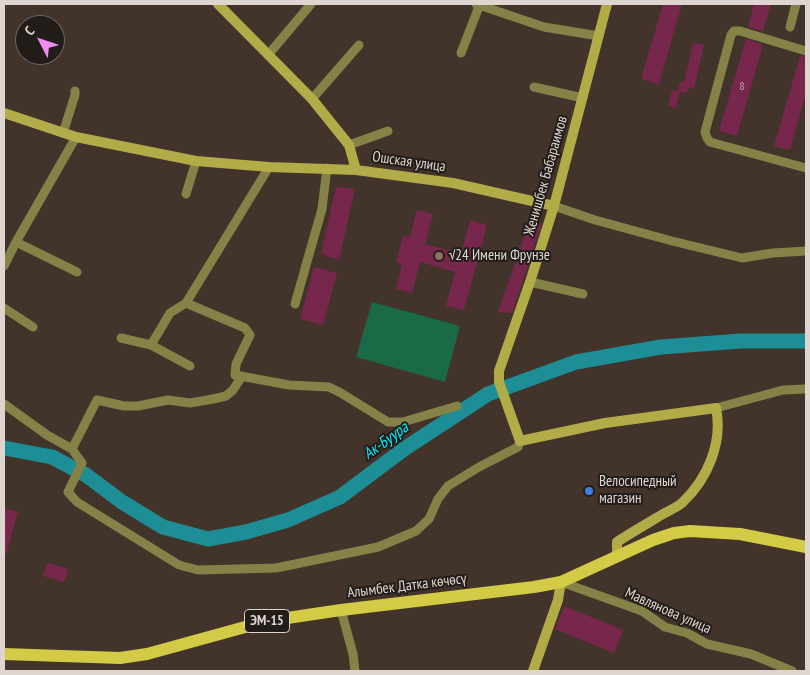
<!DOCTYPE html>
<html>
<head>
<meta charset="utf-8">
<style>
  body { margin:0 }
  #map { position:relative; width:810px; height:675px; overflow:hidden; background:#42332b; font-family:"PT Sans Narrow",sans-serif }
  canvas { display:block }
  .frame { position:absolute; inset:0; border:5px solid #ded5d0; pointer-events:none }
  .north { position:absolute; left:15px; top:15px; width:50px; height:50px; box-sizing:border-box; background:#231d19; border:1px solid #6e6762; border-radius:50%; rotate:311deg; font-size:14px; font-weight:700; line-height:20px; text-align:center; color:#ded5d0 }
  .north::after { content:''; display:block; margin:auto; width:18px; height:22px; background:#f18af4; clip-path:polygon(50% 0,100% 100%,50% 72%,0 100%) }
</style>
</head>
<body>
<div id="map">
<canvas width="810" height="675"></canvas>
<div class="frame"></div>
<div class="north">С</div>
</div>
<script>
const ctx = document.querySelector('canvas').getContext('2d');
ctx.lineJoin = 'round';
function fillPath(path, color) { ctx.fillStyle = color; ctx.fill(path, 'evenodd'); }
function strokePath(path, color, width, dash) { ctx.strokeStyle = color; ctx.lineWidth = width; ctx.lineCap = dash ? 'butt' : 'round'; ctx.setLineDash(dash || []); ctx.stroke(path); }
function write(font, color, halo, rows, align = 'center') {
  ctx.font = font + ' "PT Sans Narrow",sans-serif'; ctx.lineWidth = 4; ctx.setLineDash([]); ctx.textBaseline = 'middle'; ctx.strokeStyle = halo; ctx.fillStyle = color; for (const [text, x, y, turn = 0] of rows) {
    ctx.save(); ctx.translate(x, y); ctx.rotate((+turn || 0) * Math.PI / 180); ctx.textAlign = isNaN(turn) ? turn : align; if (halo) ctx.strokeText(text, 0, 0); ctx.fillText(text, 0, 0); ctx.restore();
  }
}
fillPath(new Path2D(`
  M372,302l88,24 -15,56 -89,-25z`), '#1b6a47');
strokePath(new Path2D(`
  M4,448l48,9 34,18 36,27 41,25 45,12 38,-7 42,-12 52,-23 64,-48 84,-55 88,-32 85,-15 80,-6h65`), '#1d8e96', 15);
fillPath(new Path2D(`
  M663,4h19l-23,80 -18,-5z
  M754,4h17l-8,27 -15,-4z
  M746,39l17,6 -26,91 -18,-5z
  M693,43l11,2 -10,44 -6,-1 -2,5 -8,-2 2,-9h4z
  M800,56l6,1v36l-16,57 -16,-4z
  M672,90l8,2 -4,16 -8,-2z
  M336,187l19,2 -16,71 -18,-6z
  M417,210l16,4 -8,30 36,10 9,-34 17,5 -23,85 -18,-4 9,-34 -35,-10 -8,31 -16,-4 6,-25 -6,-2 7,-26 7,1z
  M542,223l-30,90 -14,-1 29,-83z
  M314,267l23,6 -14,52 -23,-6z
  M4,508l14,4 -12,43h-2z
  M47,563l22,6 -5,13 -21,-6z
  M564,606l59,24 -9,23 -59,-24z`), '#78274c');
strokePath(new Path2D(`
  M476,4l68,23 55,9
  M790,27l6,-23
  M806,51l-66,-20h-6l-3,4 -26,97 2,6 3,4 96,26
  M461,53l19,-49
  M268,55l43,-51
  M534,87l49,11
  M312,99l47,-54
  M63,133l12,-38v-4
  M349,145l39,-14
  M269,167l-83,136 59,25 5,7 -14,29 -1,11 54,10 40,2 12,6 47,29h15l54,-16
  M186,194l10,-33
  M554,206l41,14 77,21 70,17 31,-5 33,-2
  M16,242l61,30
  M4,266l12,-24 60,-105
  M530,282l53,12
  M295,304l27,-95 5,-41
  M4,308l29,19
  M121,338l30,7 39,21
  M151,345l19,-32 16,-10
  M4,404l43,31 25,14 10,14 -14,29 9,10 102,63 19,5 78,-2 102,-21 38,-16 13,-12 9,-20 10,-13 31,-19 39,-20 2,-6
  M716,408l67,-18 23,-1
  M72,449l25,-49 27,6h14l30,-6 22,3 23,-4 13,-3 7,-6 9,-14
  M561,582l81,29 23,16 22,6 20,11 44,10 41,17
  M341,610l12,44 2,17`), '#858247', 9);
strokePath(new Path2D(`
  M218,4l94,95 37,46 7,25
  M607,4l-53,202 -24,76 -31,89v11l21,59 85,-18 111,-15c7,34 -8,70 -33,94 -5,5 -13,8 -20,12 -15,9 -31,18 -46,28v13
  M4,113l72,24 120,24 73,6 87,3 97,13 101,23
  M533,671l25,-71 3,-18`), '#b1ab48', 10);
strokePath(new Path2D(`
  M4,654l116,4 27,-4 120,-33 74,-11 193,-23 27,-5 92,-42 21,-7 16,-2 50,3 66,13`), '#d3cb45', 12);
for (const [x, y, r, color] of [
  [439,256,5,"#8d6e63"],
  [589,491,5,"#3f7fe0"]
]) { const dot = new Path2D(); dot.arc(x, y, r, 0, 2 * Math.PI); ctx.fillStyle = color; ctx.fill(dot); strokePath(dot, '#231d19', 2); }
write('12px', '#c4aaaf', null, [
  ["8",742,87]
]);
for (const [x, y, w] of [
  [267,621,45]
]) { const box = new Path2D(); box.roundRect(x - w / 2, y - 11.5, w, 23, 4); ctx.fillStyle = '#231d19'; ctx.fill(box); strokePath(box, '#ded5d0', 1); }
write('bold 14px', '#ded5d0', null, [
  ["ЭМ-15",267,621]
]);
write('15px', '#ded5d0', '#231d19', [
  ["Ошская улица",409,162,8],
  ["Женишбек Бабараимов",546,176,-74],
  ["Алымбек Датка көчөсү",407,586,-7],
  ["Мавлянова улица",668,611,24]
]);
write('15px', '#ded5d0', '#231d19', [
  ["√24 Имени Фрунзе",449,256],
  ["Велосипедный",599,482],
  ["магазин",599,499]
], 'left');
write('italic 16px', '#00f0fe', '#231d19', [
  ["Ак-Буура",386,441,-36]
]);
</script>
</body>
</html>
